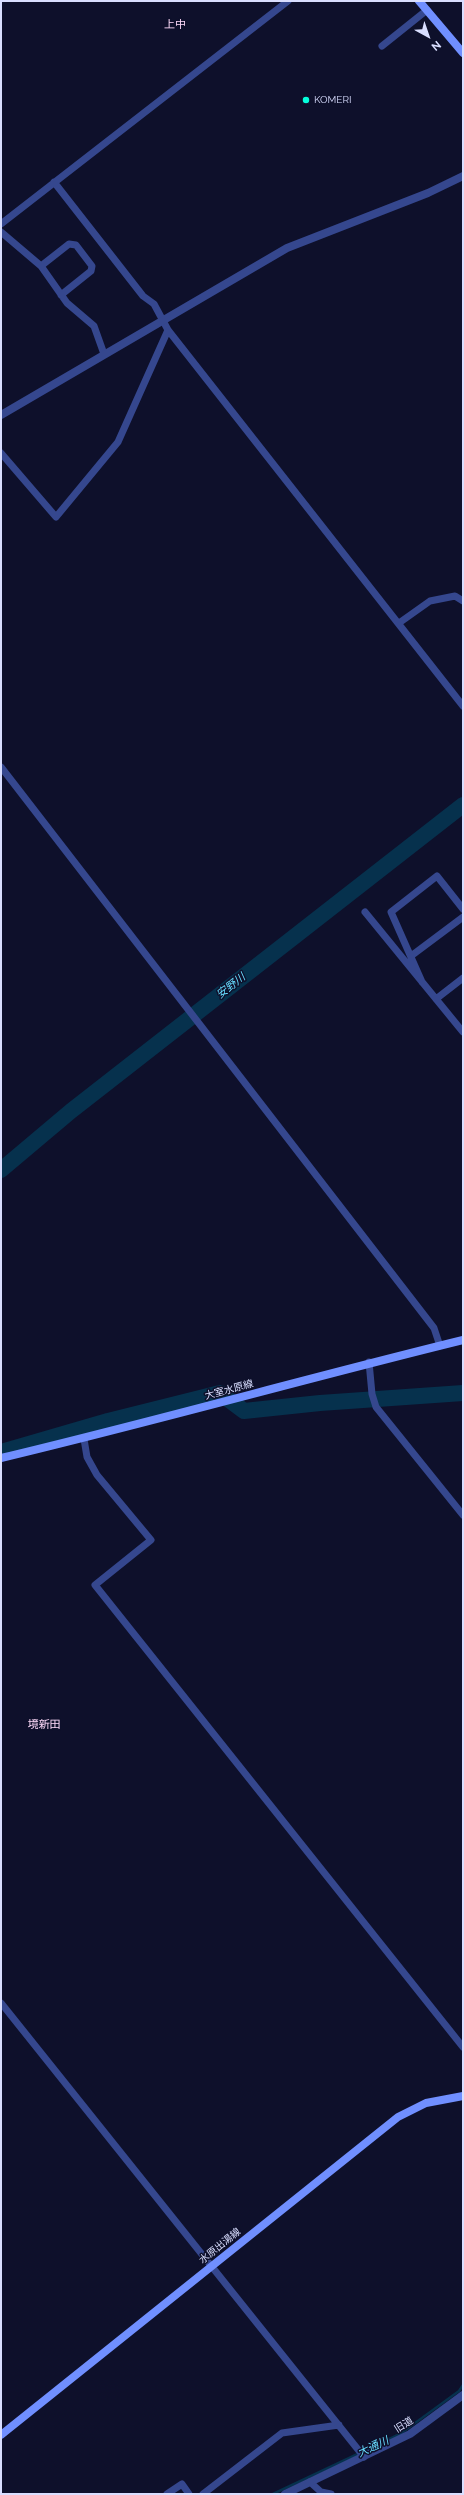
<!DOCTYPE html>
<html>
<head>
<meta charset="utf-8">
<style>
  body { margin:0 }
  #map { position:relative; width:464px; height:2495px; overflow:hidden; background:#0e102b; font-family:Raleway,sans-serif }
  canvas { display:block }
  .frame { position:absolute; inset:0; border:2px solid #d9deff; pointer-events:none }
  .north { position:absolute; left:408px; top:16px; width:40px; height:40px; -webkit-text-stroke:3px #0e102b; paint-order:stroke; rotate:140deg; font-size:11px; font-weight:700; line-height:16px; text-align:center; color:#d9deff }
  .north::after { content:''; display:block; margin:auto; width:14px; height:18px; background:#d9deff; clip-path:polygon(50% 0,100% 100%,50% 72%,0 100%) }
</style>
</head>
<body>
<div id="map">
<canvas width="464" height="2495"></canvas>
<div class="frame"></div>
<div class="north">N</div>
</div>
<script>
const ctx = document.querySelector('canvas').getContext('2d');
ctx.lineJoin = 'round';
function strokePath(path, color, width, dash) { ctx.strokeStyle = color; ctx.lineWidth = width; ctx.lineCap = dash ? 'butt' : 'round'; ctx.setLineDash(dash || []); ctx.stroke(path); }
function write(font, color, halo, rows, align = 'center') {
  ctx.font = font + ' Raleway,"Noto Sans JP",sans-serif'; ctx.lineWidth = 3; ctx.setLineDash([]); ctx.textBaseline = 'middle'; ctx.strokeStyle = halo; ctx.fillStyle = color; for (const [text, x, y, turn = 0] of rows) {
    ctx.save(); ctx.translate(x, y); ctx.rotate((+turn || 0) * Math.PI / 180); ctx.textAlign = isNaN(turn) ? turn : align; if (halo) ctx.strokeText(text, 0, 0); ctx.fillText(text, 0, 0); ctx.restore();
  }
}
strokePath(new Path2D(`
  M273,2494l127,-60 59,-43 4,-6`), '#06314d', 2.5);
strokePath(new Path2D(`
  M1,1170l70,-59 392,-306
  M1,1452l107,-31 112,-28 24,18 76,-8 143,-10`), '#06314d', 16);
strokePath(new Path2D(`
  M382,46l45,-36
  M54,182l89,114 11,8 14,26 295,376
  M1,224l287,-223
  M1,232l40,34 26,37 27,23 10,28
  M41,266l28,-22 7,1 16,21 -1,5 -30,24
  M1,453l55,64 62,-75 50,-112
  M399,623l31,-22 25,-5 8,5
  M1,767l433,561 6,18
  M365,912l98,120
  M411,956l52,-39
  M422,982l-31,-70 46,-36 26,33
  M436,999l27,-21
  M369,1362l3,32 4,13 87,108
  M84,1439l3,18 10,18 54,65 -56,45 368,462
  M1,2003l363,454
  M310,2482l11,10 10,2
  M167,2494l15,-10 7,10
  M203,2494l79,-61 57,-8`), '#35478e', 7);
strokePath(new Path2D(`
  M1,415l286,-167 141,-55 35,-17
  M285,2494l125,-60 53,-39`), '#35478e', 8);
strokePath(new Path2D(`
  M419,1l44,52
  M1,1458c155,-37 307,-80 462,-118
  M1,2435l397,-318 28,-14 37,-7`), '#708fff', 8);
for (const [x, y, r, color] of [
  [306,100,4,"#05ffdc"]
]) { const dot = new Path2D(); dot.arc(x, y, r, 0, 2 * Math.PI); ctx.fillStyle = color; ctx.fill(dot); strokePath(dot, '#0e102b', 1.5); }
write('10px', '#d9deff', '#0e102b', [
  ["KOMERI",314,100]
], 'left');
write('10px', '#d9deff', '#0e102b', [
  ["大室水原線",229,1390,-15],
  ["水原出湯線",220,2246,-39],
  ["旧道",404,2425,-32]
]);
write('11px', '#ffdbfb', '#0e102b', [
  ["上中",175,25],
  ["境新田",44,1725]
]);
write('italic 11px', '#67ddff', '#0e102b', [
  ["安野川",231,986,-38],
  ["大通川",373,2447,-25]
]);
</script>
</body>
</html>
